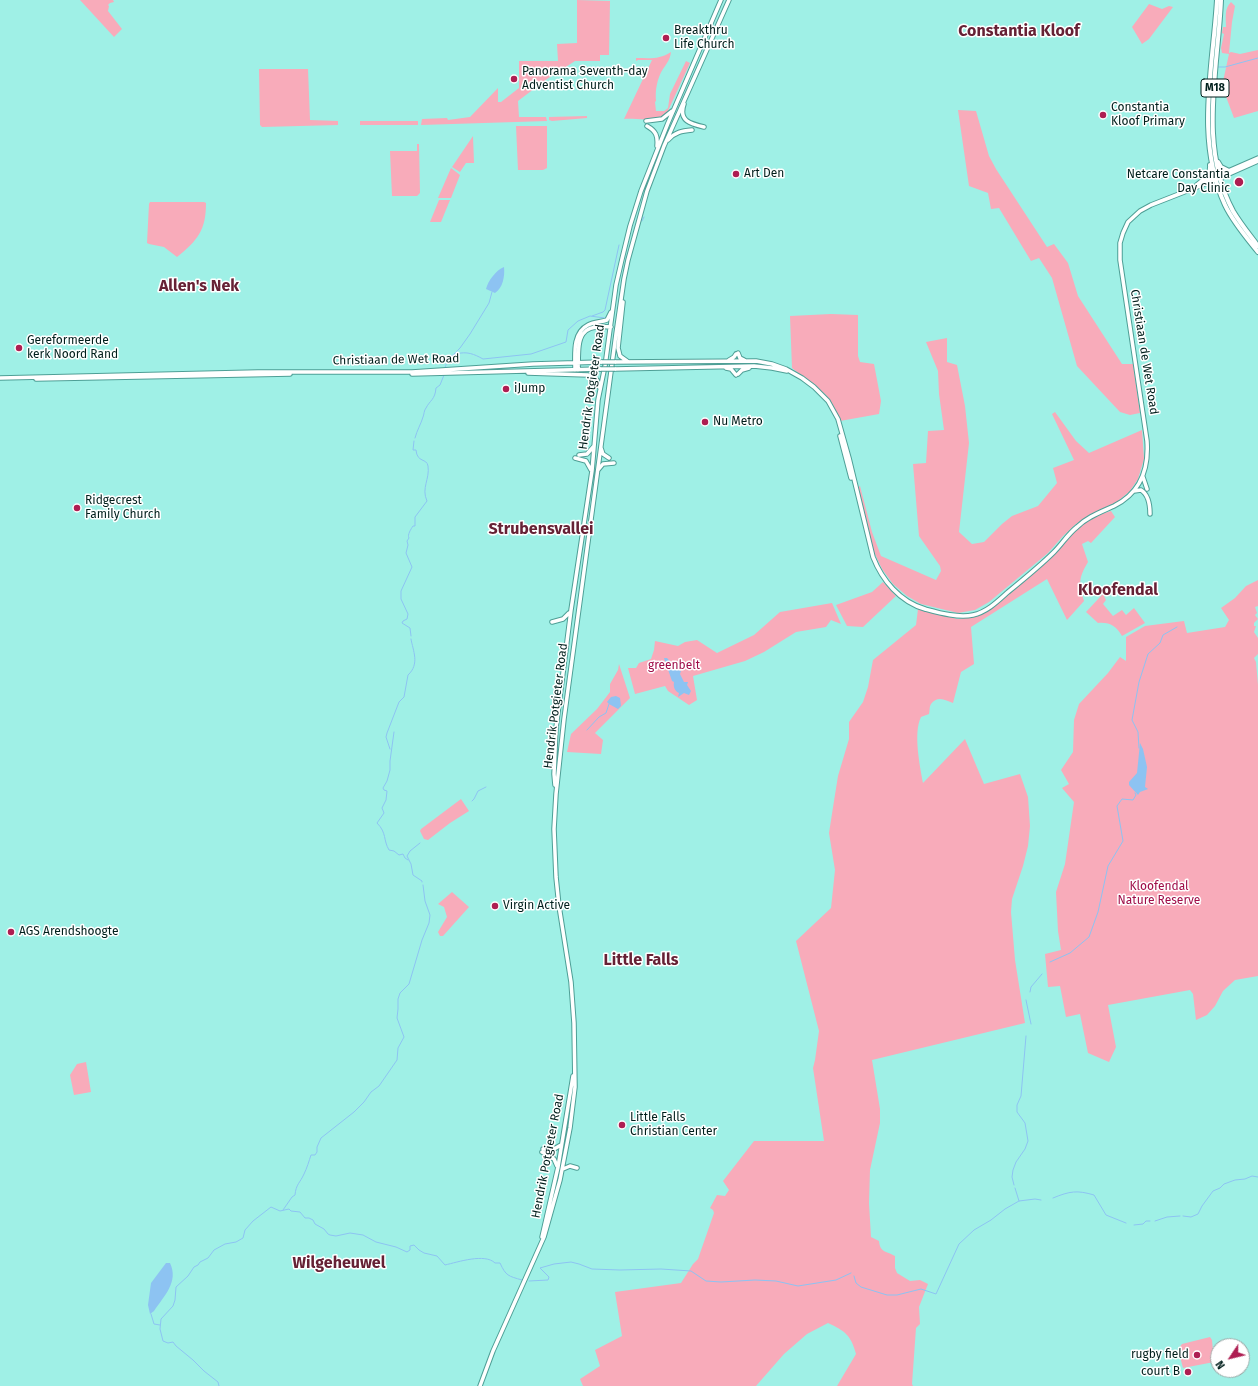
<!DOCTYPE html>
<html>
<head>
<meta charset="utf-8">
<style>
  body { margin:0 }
  #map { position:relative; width:1258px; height:1386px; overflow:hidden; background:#9ff0e6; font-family:"Fira Sans",sans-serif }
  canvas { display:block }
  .north { position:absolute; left:1210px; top:1338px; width:40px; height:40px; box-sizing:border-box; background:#fff; border:1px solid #99a5a4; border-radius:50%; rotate:235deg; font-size:11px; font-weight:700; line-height:16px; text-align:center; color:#001f1c }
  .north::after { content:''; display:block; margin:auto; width:14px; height:18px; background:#ae1e52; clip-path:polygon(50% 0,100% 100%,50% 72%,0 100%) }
</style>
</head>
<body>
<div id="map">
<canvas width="1258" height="1386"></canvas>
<div class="north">N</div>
</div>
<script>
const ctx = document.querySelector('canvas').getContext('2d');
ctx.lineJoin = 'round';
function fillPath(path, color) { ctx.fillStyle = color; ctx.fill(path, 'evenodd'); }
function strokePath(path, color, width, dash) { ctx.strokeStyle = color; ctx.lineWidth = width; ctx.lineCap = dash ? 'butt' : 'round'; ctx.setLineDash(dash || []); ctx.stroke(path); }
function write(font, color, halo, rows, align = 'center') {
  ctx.font = font + ' "Fira Sans",sans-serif'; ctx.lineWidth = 3; ctx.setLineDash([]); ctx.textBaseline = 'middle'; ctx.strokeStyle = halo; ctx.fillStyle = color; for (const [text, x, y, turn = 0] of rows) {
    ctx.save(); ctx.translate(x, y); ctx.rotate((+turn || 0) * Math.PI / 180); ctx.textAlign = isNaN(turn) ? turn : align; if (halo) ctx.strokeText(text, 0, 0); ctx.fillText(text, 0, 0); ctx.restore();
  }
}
fillPath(new Path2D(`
  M80,0h33l1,2 -4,1 -2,2 1,1 -1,5 14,18 -8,8z
  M577,0l33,1 -1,54h-9v6h-25l-28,18 -29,22 1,16h27l1,4 -126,4 1,-6 25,-1 1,2 22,-3 28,-29v14h3l18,-14v-27h39l-1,-17 20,-1z
  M1231,2l4,4 -3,16 -3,31 2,-1 9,2 18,-4v61l-24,7 -12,-32 7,-32 -7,-1 -1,-5 3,-14 -2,-1 1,-6h3c0,-10 -2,-18 5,-25z
  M1149,4l13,5 7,-3 4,1 -24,32 -7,5 -10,-17z
  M671,52c-1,8 -4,11 -8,17 -6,9 -8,22 -7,32l-1,1 1,9h8l4,-3 2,-14 16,-33 4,2 -23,50c-11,10 -29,5 -43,6l28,-59h-14l-2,1v-3c13,0 23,2 35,-6z
  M259,69h49l2,51 28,1v4l-76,2 -2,-2z
  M958,110l18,1 13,45 7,13 51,78 7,-3 14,19 10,33 44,68h11l7,49 -10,2 -10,-3 -43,-46 -25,-88 -13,-20 -8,3 -32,-53 -8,1 -3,-16 -19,-7z
  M587,116v2l-35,3 -3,-1v-3z
  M360,121h58v4h-58z
  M516,126h31v42l-4,2h-25z
  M473,136l1,27h-8l-6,9 -8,-5z
  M417,144h2l1,49 -3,3h-25l-2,-45h27z
  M451,168l9,7 -9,23h-13z
  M439,200h11l-9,22h-11z
  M150,202h54l2,1c0,27 -8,37 -29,54l-13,-10 -15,-3 -2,-1 2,-39z
  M831,314l27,1v41l2,6 14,2 7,37 -2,13 -39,7 -14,-26 -34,-27 -2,-52z
  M947,338v24l10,3 8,41 4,37 -10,89 13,12 12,-2 18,-18 10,-8 26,-10 19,-23 -4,-15 21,-8 -22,-46 3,-2 21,29 13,12 53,-23 2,29 -6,20 -8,12 -13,11 -28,13 -13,9 -13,12 -15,17 -59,49 -14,8 -17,3 -37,-9 -14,-8 -14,-12 -11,-15 -9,-19 -16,-62 3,-2 12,46 9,24 55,24 5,-9 -1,-5 -21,-30 -6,-72 13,-1 2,-32 16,-1 -5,-36 -1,-23 -12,-29z
  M1111,511l4,6 -24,26 -3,-2 -6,3 6,18c-10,17 -9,21 -4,39l-17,19 -20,-41 -76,48 3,37 -13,8 -8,31c-7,-3 -16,-8 -22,1 -2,3 -1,7 -2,10l-8,3c-8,16 -1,49 2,66l42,-44 19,45 36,-10 8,23 2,29 -2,20 -5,20 -11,33 -1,13 4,48 10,63 -153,37 8,49v14l-10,47 -1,33 2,34 8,4c1,12 8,10 16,15v12l2,5 13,8 10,-1 8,4 -9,23 1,17 -4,4 -4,56 1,2h-76l19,-32c-5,-19 -11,-23 -28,-31l-21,11 -23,20 -28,32h-173l-3,-7 20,-13 -5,-16 27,-14 -7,-44 66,-9 12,-19 5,-5 16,-46 -1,-3 -3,-2 7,-13 8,1 4,-6 -6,-9 31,-40h70l-11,-73 2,-8 4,-29 -23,-90 35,-33 4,-38 -6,-37 5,-32 4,-25 11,-37v-17l14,-20 5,-15 5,-27 43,-35 2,-16 40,10 18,-3 16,-9 15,-13 66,-63 22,-15z
  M1258,580v26l-3,1 2,6 -2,2 3,4 -4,4v3h2l-2,6 4,6v16l-4,4 2,4 2,23v291l-23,4 -12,11 -8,15 -8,9 -11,5 -3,-26 -3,-4 -82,15 8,42 -7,15 -21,-9 -8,-39 -14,3 -6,-31 -12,1 -3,-33 16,-4 -3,-19 -2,-39 9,-28 9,-62 -12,-14 7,-4 -8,-14 12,-18 1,-32 5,-16 29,-31 12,-16 6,4v-24l19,-11 39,-5 3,12 38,-6 4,-7 -8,-12 14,-10 11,-12z
  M883,582l13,14 -33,31 -16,-1 -11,-21 36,-13z
  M1114,582l4,3 -14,11 2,4 -3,4 10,12 9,-6 4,5 8,-7 11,15 -23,13c-6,-10 -12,-14 -24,-13l-12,-11z
  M832,603l9,21 -10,-4 -5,7 -30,5 -32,20 -19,9 -52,15 4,24 -8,5 -21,-14 -3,-5 -30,8 -7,-26h8l3,-5 12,-4 3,-9 1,-9 23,5 7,-4 12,-2 20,13 37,-18 26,-23z
  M619,664l11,34 -35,35 8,7 -2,14 -34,-2 4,-18 26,-25 13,-17v-8l8,-14z
  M461,799l8,12 -19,12 -22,17 -4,-1 -4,-8 1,-2z
  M452,892l17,15 -26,29h-3l-2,-4 9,-15 -3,-10 -6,-3z
  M86,1062l5,30 -17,3 -4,-20 7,-11z
  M1210,1337l2,3 2,22 -31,6 -5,-19 4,-5z`), '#f8abba');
fillPath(new Path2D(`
  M504,267c1,9 -1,21 -9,26l-9,-4c2,-8 10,-19 18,-22z
  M664,658h3l10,11 4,2 -1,3 4,8h4l-1,3 4,6 -2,4 -5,-2 -6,4 1,-4c-4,-2 -6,-6 -5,-11l-2,-1z
  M616,696l4,2 1,8 -3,3 -9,-5 -2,-2 4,-5z
  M1140,743l3,6 4,18 -2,20 3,2 -8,3 -2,3 -9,-10v-3l8,-9z
  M166,1263h4c9,19 -6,33 -16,48l-4,3 -2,-9 3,-22z`), '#8dc3f2');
strokePath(new Path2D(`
  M1218,67h7l33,-9
  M642,221l2,-4
  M592,316l11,-4 2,-2 14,-65
  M453,355l7,-7 10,-14 19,-31 3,-11
  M445,368c1,-3 2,-7 3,-9 2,-3 5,-4 8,-5 11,-3 18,0 27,5l48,-5 35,-12 2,-12 10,-9 12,-5 15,2
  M415,438c2,-8 6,-14 8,-21 1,-2 1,-7 3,-9 4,-8 9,-8 10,-20l4,-3 4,-10
  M411,636l-1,-8 -8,-5 1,-2 4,-2 1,-5 -7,-15v-8l11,-24 -6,-14 2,-8 -1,-4 2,-3c-2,-3 2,-9 4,-12h2v-9l12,-16c-6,-13 3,-22 1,-35 -1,-8 -11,-3 -12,-16h-3l1,-9
  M587,730l12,-13 7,-4 3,-9
  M394,732l-4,29v9l-3,11 -4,7 1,2 3,1 -1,9 -4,8 2,5 -7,10c10,10 6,17 12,27l5,1 5,4 4,-1 2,4 3,2
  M1139,748l-1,-16 -6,-12 7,-38 9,-28 12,-11 3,-8 14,-8
  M390,749l-4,-12 1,-4 12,-31 5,-5 4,-22c12,-11 5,-24 3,-36
  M472,801l2,-2 4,-8 8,-4
  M420,843l-10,8 -3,5 4,8 2,11 9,6v1
  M1050,962l20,-9 19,-16 9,-25 10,-46 15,-25 -6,-35 5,-7 11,1 3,-5 -1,-2
  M1030,992l1,-5 11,-13
  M1026,1000l5,24
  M1014,1185l-2,-8 1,-7 3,-8 9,-13 3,-8 -3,-18 -8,-11v-7l4,-9 5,-60
  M1015,1188l4,13
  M1053,1198c17,-7 24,-8 41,-3l12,20 20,8
  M283,1210l9,-13 3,-2c1,-11 5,-12 9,-21 3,-6 5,-13 7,-19h4l2,-3v-5l4,-9 33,-26 10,-10 7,-10 8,-6 18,-26 1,-12 6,-11 -7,-19 1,-9v-10l2,-6 9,-9 13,-44 7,-17 1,-8 -5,-14 -2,-16
  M1183,1216l8,1 7,-3 4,-8 11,-15 7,-3 4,-4 11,-4 10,-1 7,-3 6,1
  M1155,1221l12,-4 13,-1
  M1134,1225l9,-1 3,-3h4
  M854,1276l2,7 5,4 26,8h10l24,-6 15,5 23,-50 15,-14 17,-10 14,-11 14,-8 16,-2 6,1
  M529,1281l19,-1 1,-3 -9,-9 14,-4 17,-2 8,2 13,5 28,1 41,-1 30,2 15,10 15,1 34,-2 21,1 22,5 38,-6 15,-7
  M151,1314l3,10 6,1
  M219,1386l-1,-4 -14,-11 -11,-11 -17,-14 -3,-4 -5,1 -5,-2 -3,-12 1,-10 12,-13 2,-6 1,-13 12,-11 6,-9 4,-2 2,-3 8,-4 6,-8 11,-6 11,-2 7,-4 2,-8 8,-9 18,-14 9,4 9,-2 2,2 9,1 5,6h4l4,2 2,4 9,5 4,5 2,1 6,1 14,-3 13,2 13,7 20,5 11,5 3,-2v-4l4,-1 5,5 5,3 13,3 8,9c13,-3 40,-12 50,-2h5c6,13 8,13 22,17`), '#8dc3f2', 1);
const secondary = new Path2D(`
  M684,104c-6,17 7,20 20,23
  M646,121l16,-2 10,-8
  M647,126c9,5 11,10 10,20
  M668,140c7,-8 14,-9 24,-10
  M1203,182l55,-24
  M623,302l-5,46 2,8 7,5
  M738,353l2,5 4,2
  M729,360l5,-3 2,-3
  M615,362l141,-1 16,3 14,5 16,9 12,9 14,14 10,18 11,39 24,99c9,23 27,45 52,52 15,4 33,9 48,6 14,-3 25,-14 35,-23 16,-13 32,-26 46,-40 8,-8 14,-18 23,-25 10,-10 24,-15 37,-21 26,-13 35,-37 33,-65l-27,-181v-17l3,-10 5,-11 12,-11 11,-6 69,-27 38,-17
  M726,368l5,1 5,6
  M615,369l139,-3 18,2 15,3
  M575,370c0,-15 -3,-37 13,-45 6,-3 13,-3 19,-5l4,-8
  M578,370c1,-28 -3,-47 33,-43
  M528,373l60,2 9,5 2,7
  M412,374l189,-5
  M738,374l4,-4 7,-2
  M0,378l258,-6h154l121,-8 69,-2
  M36,379l254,-5
  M840,436l11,42
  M601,448l2,6 6,4
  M579,455l8,-1 7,-8
  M575,458l11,3 5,9
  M598,470l5,-6 11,-1
  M1143,477l4,12
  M1134,491l7,-1c8,5 9,15 9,24
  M552,622l11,-3 6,-6
  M555,785l-1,-11 2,-46 15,-118 21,-139 6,-71 7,-34 11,-81 6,-26 8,-33 11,-35 27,-68 53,-123
  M543,1149h11l7,-4
  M542,1152l12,7 3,7
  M563,1169l7,-3 7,2
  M542,1237l16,-70 15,-91
  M480,1386l13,-35 51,-114 16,-57 10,-52 5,-41 -1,-64 -3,-41 -12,-76 -3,-29 -2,-48 2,-35 8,-75 44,-325 8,-60 8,-55 4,-19 19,-69 17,-45 65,-146`);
const primary = new Path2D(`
  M1217,0c-4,68 -22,140 8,205 8,17 21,32 33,47
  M1221,0c-3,70 -23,146 12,211 7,12 16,23 25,35
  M1218,162l3,5 8,4
  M1206,183l9,3 3,4
  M1197,185c7,-6 14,-9 13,-20`);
strokePath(secondary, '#4e9f96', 5.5);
strokePath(primary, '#4e9f96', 6);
strokePath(secondary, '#fff', 3.5);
strokePath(primary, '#fff', 4);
const secondaryBridge = new Path2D(`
  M602,362h13
  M601,369h14`);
strokePath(secondaryBridge, '#4e9f96', 5.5, []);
strokePath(secondaryBridge, '#fff', 3.5);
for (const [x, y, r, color] of [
  [666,38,4,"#ae1e52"],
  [514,79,4,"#ae1e52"],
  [1103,115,4,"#ae1e52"],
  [736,174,4,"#ae1e52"],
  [1239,182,5,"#ae1e52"],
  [19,348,4,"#ae1e52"],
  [506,389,4,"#ae1e52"],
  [705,422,4,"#ae1e52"],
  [77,508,4,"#ae1e52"],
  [495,906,4,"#ae1e52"],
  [11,932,4,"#ae1e52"],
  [622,1125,4,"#ae1e52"],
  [1197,1355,4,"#ae1e52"],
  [1188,1372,4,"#ae1e52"]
]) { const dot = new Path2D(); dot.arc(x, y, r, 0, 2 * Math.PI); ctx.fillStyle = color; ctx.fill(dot); strokePath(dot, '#fff', 1.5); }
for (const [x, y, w] of [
  [1215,88,28]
]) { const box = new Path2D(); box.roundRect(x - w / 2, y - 9, w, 18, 3); ctx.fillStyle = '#fff'; ctx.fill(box); strokePath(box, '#001f1c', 1); }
write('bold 11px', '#001f1c', null, [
  ["M18",1215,88]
]);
write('12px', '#001f1c', '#fff', [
  ["Breakthru",674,31],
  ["Life Church",674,45],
  ["Panorama Seventh-day",522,72],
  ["Adventist Church",522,86],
  ["Constantia",1111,108],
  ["Kloof Primary",1111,122],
  ["Art Den",744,174],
  ["Netcare Constantia",1230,175,"right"],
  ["Day Clinic",1230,189,"right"],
  ["Gereformeerde",27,341],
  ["kerk Noord Rand",27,355],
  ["iJump",514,389],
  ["Nu Metro",713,422],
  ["Ridgecrest",85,501],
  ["Family Church",85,515],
  ["Virgin Active",503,906],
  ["AGS Arendshoogte",19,932],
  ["Little Falls",630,1118],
  ["Christian Center",630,1132],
  ["rugby field",1189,1355,"right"],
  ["court B",1180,1372,"right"]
], 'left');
write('12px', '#001f1c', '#fff', [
  ["Christiaan de Wet Road",1144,352,81],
  ["Christiaan de Wet Road",396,360,-1],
  ["Hendrik Potgieter Road",592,387,-82],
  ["Hendrik Potgieter Road",556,706,-83],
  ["Hendrik Potgieter Road",548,1156,-79]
]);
write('12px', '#9f0d48', '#fff', [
  ["greenbelt",674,666],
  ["Kloofendal",1159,887],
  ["Nature Reserve",1159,901]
]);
write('bold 16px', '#662135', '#fff', [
  ["Constantia Kloof",1019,32],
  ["Allen's Nek",199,287],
  ["Strubensvallei",541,530],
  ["Kloofendal",1118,591],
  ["Little Falls",641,961],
  ["Wilgeheuwel",339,1264]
]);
</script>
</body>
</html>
